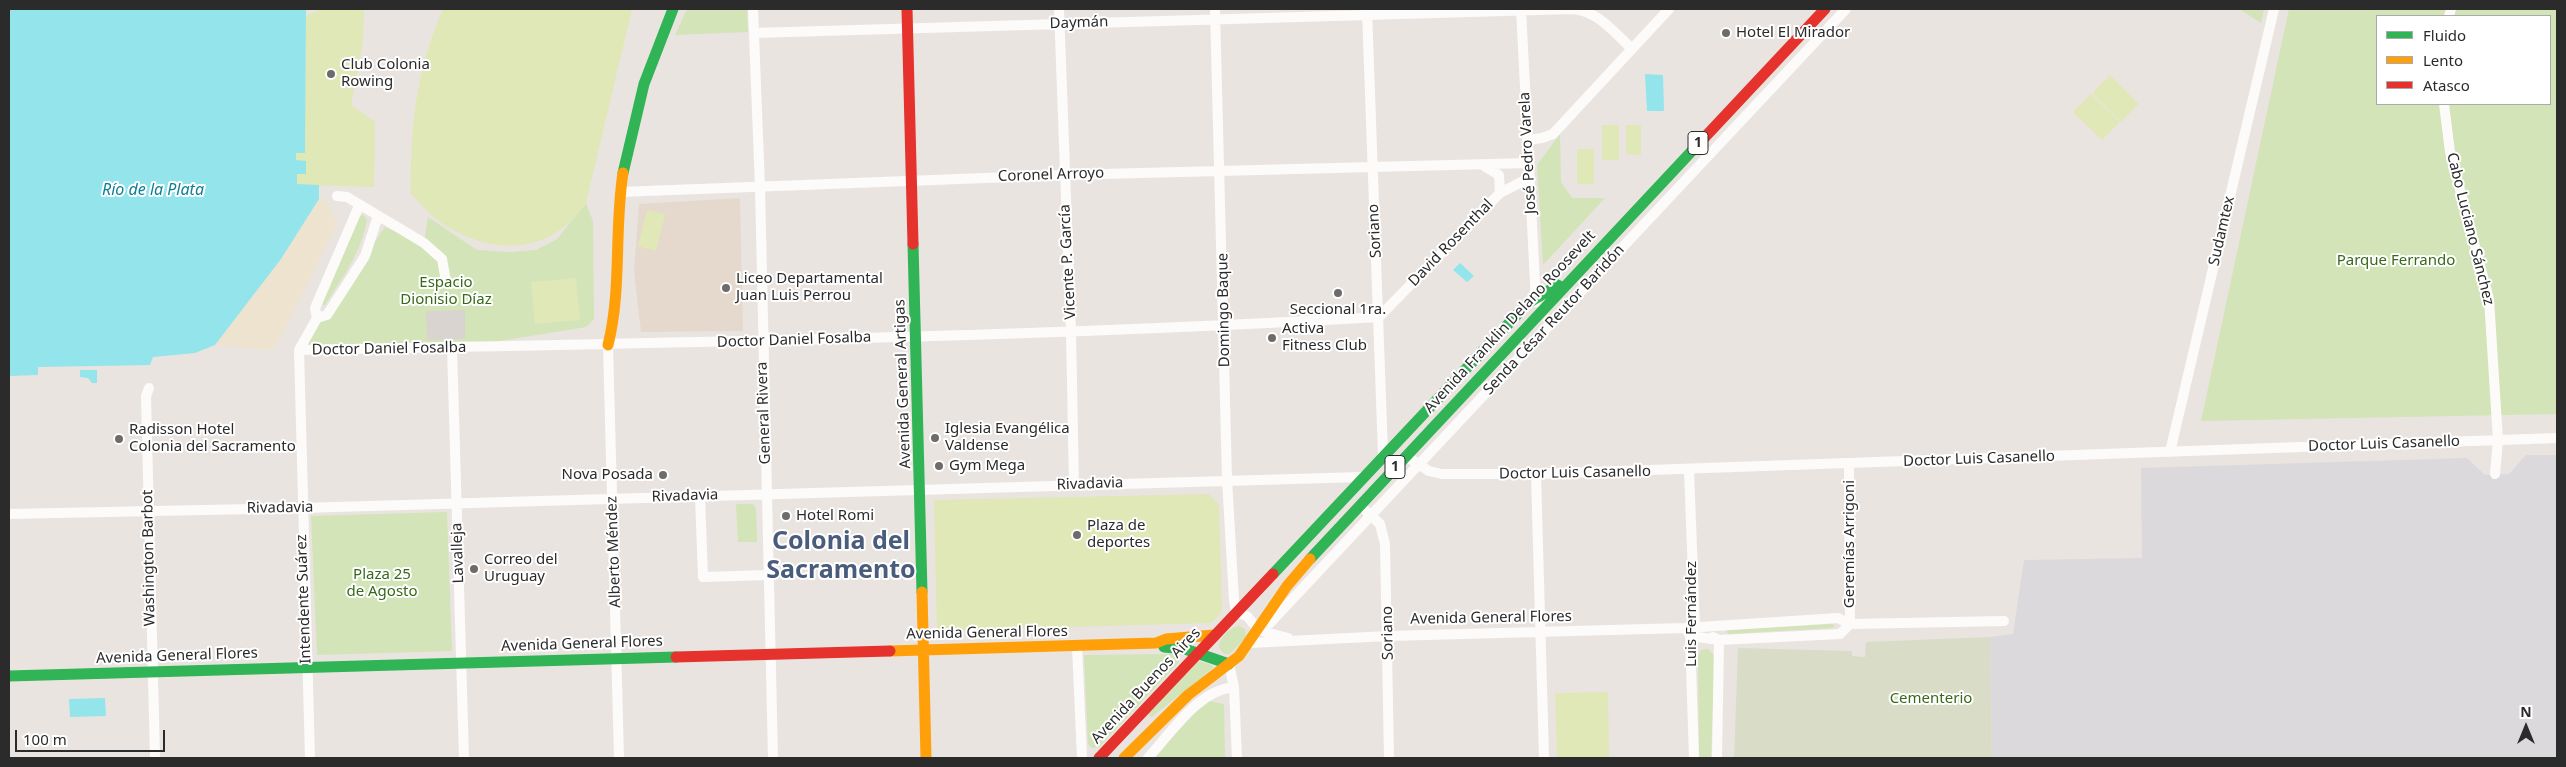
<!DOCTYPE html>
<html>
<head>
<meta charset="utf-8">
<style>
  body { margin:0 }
  #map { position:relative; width:2566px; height:767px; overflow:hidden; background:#eae4e0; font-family:"Noto Sans",sans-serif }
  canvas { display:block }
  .frame { position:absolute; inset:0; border:10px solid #2b2b2b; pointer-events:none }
  .legend { position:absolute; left:2376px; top:15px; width:175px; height:90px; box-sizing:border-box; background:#fff; border:1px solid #aaa; margin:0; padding:6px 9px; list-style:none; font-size:15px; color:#2b2b2b }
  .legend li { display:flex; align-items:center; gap:10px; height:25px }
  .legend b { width:25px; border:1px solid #aaa }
  .north { position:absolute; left:2501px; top:702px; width:50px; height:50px; -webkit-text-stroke:4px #fff; paint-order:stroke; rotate:0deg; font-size:14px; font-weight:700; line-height:20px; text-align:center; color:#2b2b2b }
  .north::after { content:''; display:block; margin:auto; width:18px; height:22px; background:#2b2b2b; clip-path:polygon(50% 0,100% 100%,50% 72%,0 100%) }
  .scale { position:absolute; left:15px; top:730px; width:150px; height:22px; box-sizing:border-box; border:2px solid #2b2b2b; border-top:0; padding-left:6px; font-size:15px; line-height:18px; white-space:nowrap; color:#2b2b2b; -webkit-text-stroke:4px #fff; paint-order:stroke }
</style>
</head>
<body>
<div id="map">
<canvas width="2566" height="767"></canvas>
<div class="frame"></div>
<ul class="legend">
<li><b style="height:6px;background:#30b455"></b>Fluido</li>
<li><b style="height:6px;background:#ff9f0a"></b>Lento</li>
<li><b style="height:6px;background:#e5322d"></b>Atasco</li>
</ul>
<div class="north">N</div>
<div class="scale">100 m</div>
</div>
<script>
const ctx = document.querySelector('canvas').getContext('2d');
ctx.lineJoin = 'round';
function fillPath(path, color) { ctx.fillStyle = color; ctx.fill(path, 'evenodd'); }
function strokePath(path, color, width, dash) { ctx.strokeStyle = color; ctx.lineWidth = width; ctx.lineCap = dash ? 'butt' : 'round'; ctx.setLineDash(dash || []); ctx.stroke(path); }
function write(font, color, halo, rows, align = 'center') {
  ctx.font = font + ' "Noto Sans",sans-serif'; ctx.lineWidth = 4; ctx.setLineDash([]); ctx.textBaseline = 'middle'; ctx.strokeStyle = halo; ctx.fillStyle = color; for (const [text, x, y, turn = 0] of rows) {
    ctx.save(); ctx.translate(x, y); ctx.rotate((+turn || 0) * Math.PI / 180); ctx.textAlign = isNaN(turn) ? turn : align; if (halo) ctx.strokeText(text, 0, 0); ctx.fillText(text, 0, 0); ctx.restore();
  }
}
fillPath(new Path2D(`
  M2526,455h31v303h-565l-2,-121 23,-3 11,-74 118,-2 -1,-90 326,-10 18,17 24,-1z`), '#dcd9dc');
fillPath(new Path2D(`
  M740,198l3,133 -102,1 -7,-61 5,-67z`), '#e5d9ce');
fillPath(new Path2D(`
  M687,9h60l1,23 -73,3z
  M2239,9h25l-3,14z
  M2289,9h268v405l-356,7zM2377,16h173v88h-173z
  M1560,134l1,48 11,16h33l-62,67 -6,-100z
  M586,203l7,18 1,98 -8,8 -99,16 -184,3 82,-119 39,16 4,-26 49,33 33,2 26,-2 21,-11z
  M363,215l4,4c-5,33 -25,59 -42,86h-3l37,-89z
  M736,504h17l3,4 1,34h-19z
  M447,512l5,139 -135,4 -6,-139z
  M1833,624l2,2 -3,2 -103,6 -3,-2 2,-2z
  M1239,626l6,3 1,8 -16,17h-6l-5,-6c0,-10 10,-20 20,-22z
  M1708,649l7,7 -4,102h-12l-1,-102 3,-6z
  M1175,654l4,3v5l-80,85 -7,1 -4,-4 -4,-89z
  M1198,661l14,4 1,3 -61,49 -5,-3z
  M1209,701l15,3 1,54h-72l42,-45z`), '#d2e4b8');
fillPath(new Path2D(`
  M319,199l8,1 10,24 -54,108 -11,18 -57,-5 66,-86z`), '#eee3ce');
fillPath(new Path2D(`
  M1990,637l2,121h-258l4,-110 114,3v5l13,1 1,-15z`), '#d9ddc8');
fillPath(new Path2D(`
  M320,9h44l-1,33 -12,63 24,17 -1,65 -77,-2v-11l9,-13h-10v-8h9l1,-137z
  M443,9h189l-46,194c-33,49 -88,54 -138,24 -15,-8 -26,-22 -37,-33 -1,-67 5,-124 32,-185z
  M2110,75l29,29 -18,18 -29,-29z
  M2091,94l29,28 -18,18 -29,-28z
  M1602,125h17v35h-17z
  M1626,125h15v30l-15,-1z
  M1577,149h17v35h-17z
  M647,210l18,4 -9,37 -18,-5z
  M576,278l4,42 -45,4 -4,-42z
  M1209,494l10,10 3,108 -11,11 -274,8 -3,-131z
  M1608,692l1,66h-52l-2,-65z`), '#dfe8b6');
fillPath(new Path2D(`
  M465,310v29l-38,1 -1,-29z`), '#dad4d0');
fillPath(new Path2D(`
  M9,9h297l-1,144h-9v7l10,1v13h-9v10l22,1v14l-38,60 -66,86 -20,8 -42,4 -3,8 -112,2v8l-29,1z
  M1645,74l18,1 1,36h-17z
  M1460,263l14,13 -7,6 -14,-12z
  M80,370h17v13h-5l-4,-5 -8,-1z
  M105,698l1,18 -36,1 -1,-18z`), '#93e4eb');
strokePath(new Path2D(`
  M753,9l7,178 13,571
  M1059,9l12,323 3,153
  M1215,9l12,470 7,121 2,11 12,6 10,13 30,8
  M1521,9l15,293
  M1367,10l16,444
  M2449,16l2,-7
  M754,33l818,-24c26,2 41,22 59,39
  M2444,104l6,48 39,147 9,141 -3,34
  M1527,140l15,-2 11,-4 116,-125
  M1484,166l15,9 1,18
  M620,192l444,-17 464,-12
  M337,196l10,1 77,46 18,16 4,22
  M317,318l10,-3 38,-59 13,-40
  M608,345l11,413
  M452,347l12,411
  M299,350c360,-7 720,-12 1080,-33l121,-124 29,-15
  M149,388l-3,8 9,362
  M2170,452l104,-443
  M1406,456l23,15 13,3h94l1021,-36
  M1849,464l1,160
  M1689,471l6,155 -5,10 4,122
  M1536,474l8,284
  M700,496l3,81 65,-2
  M1366,511l14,13 5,20 4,214
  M9,514l292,-6 1061,-31
  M1270,623l576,-614
  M1688,632l2,4 29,4 121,-6 10,-10
  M1713,637l6,3 -2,118
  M1250,643l138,-7 297,-8 153,-10 12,6 154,-3
  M1077,646l5,112
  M1229,664l5,23 3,71
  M310,758l-11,-408 18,-32 -2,-10 44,-102
  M1148,758c23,-25 50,-68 86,-71`), '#fcfbfa', 10);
strokePath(new Path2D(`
  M623,173l21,-89 29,-75
  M913,244l9,348
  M1310,559l395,-422
  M1273,574l255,-271 30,-18
  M1164,647l21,2 44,15
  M9,676l667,-19`), '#30b455', 11);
strokePath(new Path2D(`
  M608,345c14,-56 6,-115 15,-172
  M922,592l4,166
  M890,651l266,-8 10,-4 48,-4
  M1124,758l64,-63 51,-39 48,-70 23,-27`), '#ff9f0a', 11);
strokePath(new Path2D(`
  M907,9l6,235
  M1705,137l120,-128
  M676,657l214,-6
  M1099,758l174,-184`), '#e5322d', 11);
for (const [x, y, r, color] of [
  [1726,33,5,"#6e6c6a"],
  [331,74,5,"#6e6c6a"],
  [726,288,5,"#6e6c6a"],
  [1338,293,5,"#6e6c6a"],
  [1272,338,5,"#6e6c6a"],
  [935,438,5,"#6e6c6a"],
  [119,439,5,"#6e6c6a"],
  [939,466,5,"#6e6c6a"],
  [663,475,5,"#6e6c6a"],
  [786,516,5,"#6e6c6a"],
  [1077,535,5,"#6e6c6a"],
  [474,569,5,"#6e6c6a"]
]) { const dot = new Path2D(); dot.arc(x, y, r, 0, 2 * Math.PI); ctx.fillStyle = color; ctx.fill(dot); strokePath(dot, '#fff', 2); }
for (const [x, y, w] of [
  [1698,143,20],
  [1395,467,20]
]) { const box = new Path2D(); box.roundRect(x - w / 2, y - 11.5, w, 23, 4); ctx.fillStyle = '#fff'; ctx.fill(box); strokePath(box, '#2b2b2b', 1); }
write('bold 14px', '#2b2b2b', null, [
  ["1",1698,143],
  ["1",1395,467]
]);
write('15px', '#2b2b2b', '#fff', [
  ["Daymán",1079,23,-2],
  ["José Pedro Varela",1528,153,-93],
  ["Coronel Arroyo",1051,175,-2],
  ["Cabo Luciano Sánchez",2470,229,76],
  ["Soriano",1375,231,-93],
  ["Sudamtex",2222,231,-77],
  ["David Rosenthal",1451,243,-46],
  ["Vicente P. García",1068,262,-93],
  ["Domingo Baque",1224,310,-91],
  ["Senda César Reutor Baridón",1554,320,-47],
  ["Avenida Franklin Delano Roosevelt",1510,322,-47],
  ["Doctor Daniel Fosalba",794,340,-2],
  ["Doctor Daniel Fosalba",389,349,-1],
  ["Avenida General Artigas",903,384,-92],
  ["General Rivera",764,413,-92],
  ["Doctor Luis Casanello",2384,444,-2],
  ["Doctor Luis Casanello",1979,459,-2],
  ["Doctor Luis Casanello",1575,473,-1],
  ["Rivadavia",1090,484,-2],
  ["Rivadavia",685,496,-2],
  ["Rivadavia",280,508,-1],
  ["Geremías Arrigoni",1850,544,-90],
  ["Alberto Méndez",614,552,-92],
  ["Lavalleja",458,553,-92],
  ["Washington Barbot",149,558,-91],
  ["Intendente Suárez",304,599,-92],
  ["Luis Fernández",1692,614,-90],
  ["Avenida General Flores",1491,618,-1],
  ["Avenida General Flores",987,633,-1],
  ["Soriano",1388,633,-91],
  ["Avenida General Flores",582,644,-2],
  ["Avenida General Flores",177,656,-2],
  ["Avenida Buenos Aires",1146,686,-47]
]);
write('15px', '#2b2b2b', '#fff', [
  ["Hotel El Mirador",1736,33],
  ["Club Colonia",341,65],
  ["Rowing",341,82],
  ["Liceo Departamental",736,279],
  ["Juan Luis Perrou",736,296],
  ["Seccional 1ra.",1338,310,"center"],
  ["Activa",1282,329],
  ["Fitness Club",1282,346],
  ["Iglesia Evangélica",945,429],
  ["Valdense",945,446],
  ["Radisson Hotel",129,430],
  ["Colonia del Sacramento",129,447],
  ["Gym Mega",949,466],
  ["Nova Posada",653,475,"right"],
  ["Hotel Romi",796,516],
  ["Plaza de",1087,526],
  ["deportes",1087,543],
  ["Correo del",484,560],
  ["Uruguay",484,577]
], 'left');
write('15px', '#386919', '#fff', [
  ["Parque Ferrando",2396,261],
  ["Espacio",446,283],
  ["Dionisio Díaz",446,300],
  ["Plaza 25",382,575],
  ["de Agosto",382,592],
  ["Cementerio",1931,699]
]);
write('italic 16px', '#0c7f97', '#fff', [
  ["Río de la Plata",153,190]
]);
write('bold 25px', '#4a5c7c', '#fff', [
  ["Colonia del",841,542],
  ["Sacramento",841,571]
]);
</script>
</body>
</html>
